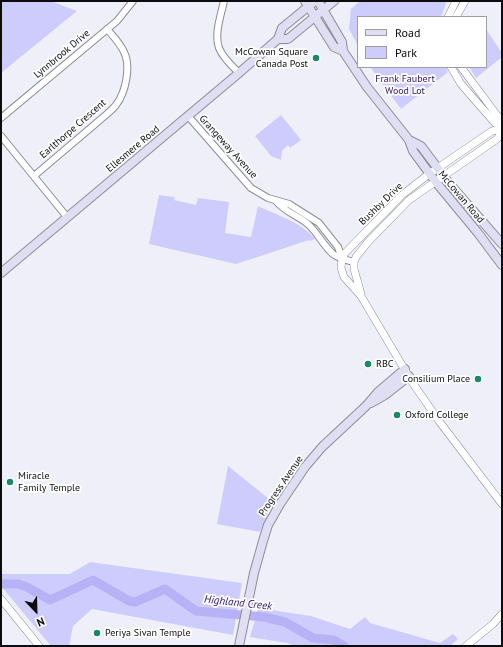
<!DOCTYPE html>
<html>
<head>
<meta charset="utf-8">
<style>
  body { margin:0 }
  #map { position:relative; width:503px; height:647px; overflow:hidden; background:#efeffa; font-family:"PT Sans",sans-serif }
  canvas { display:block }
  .frame { position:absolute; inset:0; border:2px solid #0c0c0f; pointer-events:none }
  .legend { position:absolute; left:357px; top:16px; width:130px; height:52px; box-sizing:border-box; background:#fff; border:1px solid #9e9e9f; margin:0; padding:5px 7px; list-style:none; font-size:12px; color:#0c0c0f }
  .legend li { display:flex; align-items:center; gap:8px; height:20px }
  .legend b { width:20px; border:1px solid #9e9e9f }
  .north { position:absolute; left:16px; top:591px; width:40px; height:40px; -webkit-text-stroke:3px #fff; paint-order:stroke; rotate:157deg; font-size:11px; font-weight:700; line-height:16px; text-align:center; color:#0c0c0f }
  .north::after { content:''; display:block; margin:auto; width:14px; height:18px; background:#0c0c0f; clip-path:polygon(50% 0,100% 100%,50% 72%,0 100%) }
</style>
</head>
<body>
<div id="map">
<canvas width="503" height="647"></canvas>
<div class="frame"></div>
<ul class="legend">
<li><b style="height:5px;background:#dfdef2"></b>Road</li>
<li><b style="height:11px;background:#ceccfc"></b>Park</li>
</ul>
<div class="north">N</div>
</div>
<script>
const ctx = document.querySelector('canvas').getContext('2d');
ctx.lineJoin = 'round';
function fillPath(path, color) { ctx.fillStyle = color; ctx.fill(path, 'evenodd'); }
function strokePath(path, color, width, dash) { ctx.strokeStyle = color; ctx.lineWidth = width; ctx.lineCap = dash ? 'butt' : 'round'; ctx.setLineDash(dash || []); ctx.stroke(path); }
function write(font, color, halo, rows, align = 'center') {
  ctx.font = font + ' "PT Sans",sans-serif'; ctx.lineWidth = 3.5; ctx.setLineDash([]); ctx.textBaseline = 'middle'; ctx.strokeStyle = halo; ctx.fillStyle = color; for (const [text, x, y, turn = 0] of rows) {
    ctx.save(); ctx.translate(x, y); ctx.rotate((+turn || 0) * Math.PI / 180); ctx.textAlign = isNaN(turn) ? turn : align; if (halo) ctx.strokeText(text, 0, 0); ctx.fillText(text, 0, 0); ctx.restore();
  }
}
fillPath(new Path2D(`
  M1,1h50l26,10 -76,62z
  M360,1h87l-6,16h-83v29l-9,-17 2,-20z
  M486,29l16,24v4l-26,21 -7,-11h17z
  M370,67h76l2,5 -47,37z
  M281,115l20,25 -11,8 -2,-3 -6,6 -1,9 -10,-4 -16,-20z
  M159,195l16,2 -1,3 22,5 2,-7 31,4 -4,31 26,4 7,-31c18,9 44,16 57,33l-5,2 -1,-1 -73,24 -87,-20z
  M228,466l45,36 -13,30 -43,-8z
  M90,562l152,21 -9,52 -141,-26 -19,17 -4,20h-18l-50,-60v-12h69z
  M258,608l53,8 39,13 15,-12 5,6 70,20 13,-9 5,5 -8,7h-155l-8,-3 -37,-6z`), '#ceccfc');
strokePath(new Path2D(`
  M2,584h16l9,3 23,13 43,-20 36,21 6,1 30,-13 31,22 68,6 21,5 28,16 21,2 10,6`), '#b7b2f5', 9);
const minor = new Path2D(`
  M224,1c-3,14 -10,33 -5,47 4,10 13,18 20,25
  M188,116l63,72 17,10 21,6 30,19 19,24 4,12
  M1,118l116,-97 16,-20
  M1,136l66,81
  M34,176l73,-62c3,-3 7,-6 9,-9 10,-13 15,-39 8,-53 -4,-9 -11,-16 -17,-23
  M276,201c11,13 22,14 33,24 9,9 15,21 24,29 6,5 14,6 21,8`);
const tertiary = new Path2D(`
  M448,17l8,-16
  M456,17l9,-16
  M451,67l10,17 34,39 7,4
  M461,67l41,55
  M502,129l-10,2 -63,43 -27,21 -57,58 -3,6 -1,9 3,9 17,19 51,86 27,39 63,83
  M361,294l-7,-25v-7l2,-5 12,-15 41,-42 88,-61 5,-7
  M1,599l38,47
  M466,646l27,-22 9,-10`);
const secondary = new Path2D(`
  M305,1l29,46 9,4
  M318,1l24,41 1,9 24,36 42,53 4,11 22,30 43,52 24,32
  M278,39h10l46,-38
  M409,140l12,6 27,36 54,62
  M1,273l238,-200 39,-34 4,-11 33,-27
  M371,403l14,-8 24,-19
  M239,646l15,-73 9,-32 5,-16 12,-21 25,-37 17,-20 44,-41 12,-14 27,-23`);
strokePath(minor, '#8d8c97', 8);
strokePath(tertiary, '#8d8c97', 8);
strokePath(secondary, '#8d8c97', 10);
strokePath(minor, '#fff', 6);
strokePath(tertiary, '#fff', 7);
strokePath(secondary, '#dfdef2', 8);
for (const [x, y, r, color] of [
  [316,58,4,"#1a8967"],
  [368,364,4,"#1a8967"],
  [478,379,4,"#1a8967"],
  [397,415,4,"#1a8967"],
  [10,482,4,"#1a8967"],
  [97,633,4,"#1a8967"]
]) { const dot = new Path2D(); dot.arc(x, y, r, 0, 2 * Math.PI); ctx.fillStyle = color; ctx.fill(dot); strokePath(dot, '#fff', 1.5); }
write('10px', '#0c0c0f', '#fff', [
  ["McCowan Square",308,52,"right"],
  ["Canada Post",308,64,"right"],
  ["RBC",376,364],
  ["Consilium Place",470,379,"right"],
  ["Oxford College",405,415],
  ["Miracle",18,476],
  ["Family Temple",18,488],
  ["Periya Sivan Temple",105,633]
], 'left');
write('10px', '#0c0c0f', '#fff', [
  ["Lynnbrook Drive",62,54,-40],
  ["Earlthorpe Crescent",73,129,-41],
  ["Grangeway Avenue",228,147,48],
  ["Ellesmere Road",133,149,-40],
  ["McCowan Road",461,197,50],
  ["Bushby Drive",381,204,-44],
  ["Progress Avenue",281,486,-56]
]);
write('10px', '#2e1371', '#fff', [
  ["Frank Faubert",405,79],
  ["Wood Lot",405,91]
]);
write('italic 11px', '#2d106f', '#fff', [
  ["Highland Creek",238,603,6]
]);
</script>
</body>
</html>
